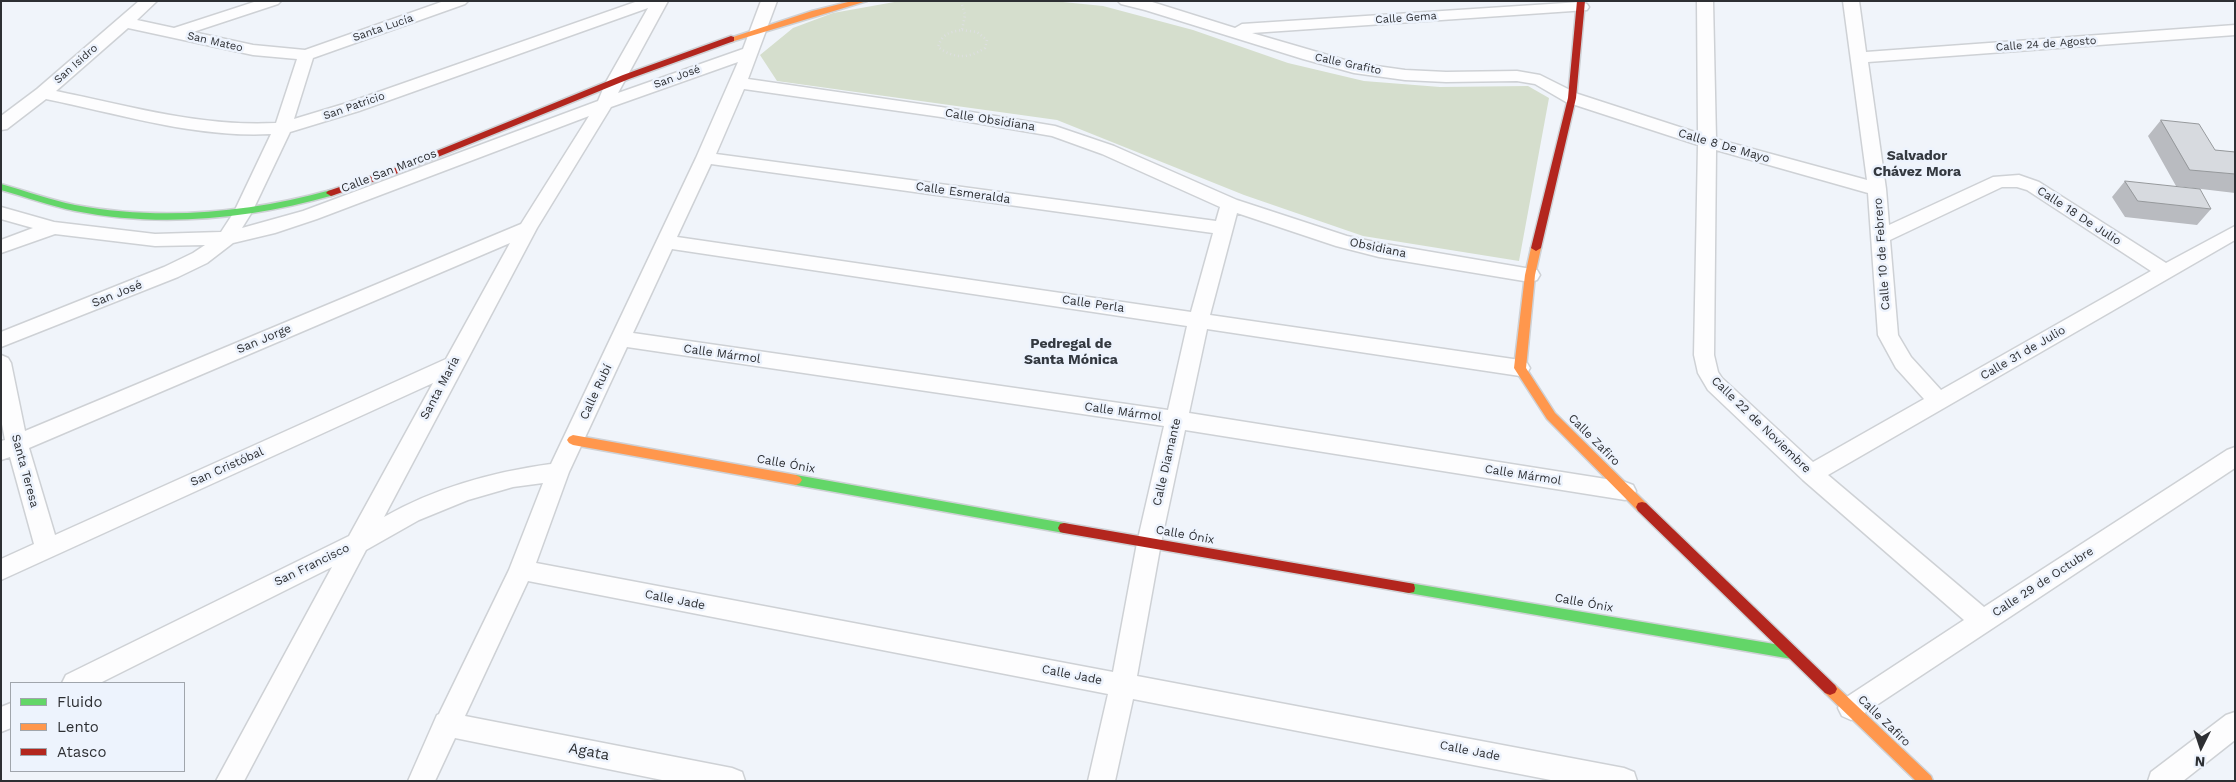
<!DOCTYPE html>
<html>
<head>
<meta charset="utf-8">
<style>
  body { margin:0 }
  #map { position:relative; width:2236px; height:782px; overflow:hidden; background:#f0f4fa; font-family:"Work Sans",sans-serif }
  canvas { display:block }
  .frame { position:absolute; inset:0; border:2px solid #2d2f33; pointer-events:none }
  .legend { position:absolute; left:10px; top:682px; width:175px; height:90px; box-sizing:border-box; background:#edf3fd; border:1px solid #a0a5ac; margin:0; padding:6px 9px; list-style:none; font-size:15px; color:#2d2f33 }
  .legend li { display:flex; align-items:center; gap:10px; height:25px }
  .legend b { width:25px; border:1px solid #a0a5ac }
  .north { position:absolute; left:2176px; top:722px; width:50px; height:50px; -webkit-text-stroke:4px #edf3fd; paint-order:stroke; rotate:184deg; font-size:14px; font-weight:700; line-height:20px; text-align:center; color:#2d2f33 }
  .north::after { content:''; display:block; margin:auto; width:18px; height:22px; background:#2d2f33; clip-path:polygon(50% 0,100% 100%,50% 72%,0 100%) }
</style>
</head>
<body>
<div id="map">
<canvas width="2236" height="782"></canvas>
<div class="frame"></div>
<ul class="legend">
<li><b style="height:6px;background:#63d668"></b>Fluido</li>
<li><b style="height:6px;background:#ff974d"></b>Lento</li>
<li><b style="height:6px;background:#b3261e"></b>Atasco</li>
</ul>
<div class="north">N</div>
</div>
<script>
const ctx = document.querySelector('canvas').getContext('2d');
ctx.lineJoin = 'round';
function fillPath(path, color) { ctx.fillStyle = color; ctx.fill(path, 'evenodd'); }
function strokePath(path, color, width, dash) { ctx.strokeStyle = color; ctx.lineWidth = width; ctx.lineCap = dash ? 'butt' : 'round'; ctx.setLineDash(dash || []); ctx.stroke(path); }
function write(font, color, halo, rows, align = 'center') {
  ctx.font = font + ' "Work Sans",sans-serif'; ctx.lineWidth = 5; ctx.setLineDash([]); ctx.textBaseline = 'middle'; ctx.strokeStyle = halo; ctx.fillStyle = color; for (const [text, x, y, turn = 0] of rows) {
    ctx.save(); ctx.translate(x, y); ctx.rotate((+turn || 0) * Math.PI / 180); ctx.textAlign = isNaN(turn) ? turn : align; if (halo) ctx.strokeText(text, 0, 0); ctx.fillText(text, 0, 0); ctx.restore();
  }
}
fillPath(new Path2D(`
  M900,1h153l50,5 90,24 95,33 76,18 76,6 88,-1 21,12 -30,163 -156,-25 -119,-41 -187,-75 -280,-39 -17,-26 33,-27 40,-15z`), '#d5decd');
const street = new Path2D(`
  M139,1h18l-20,19 37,8 83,-27h24l-3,3 -85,28 60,13 52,5 139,-49h24l-3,3 -152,54 -19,61 53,-16 291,-102h30l-50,92 125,-44 18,-48h16l-29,78 193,28 114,19 59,20 123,54 110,36 32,7 158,27 3,5 -3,5 -7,2 -151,-25 -43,-11 -99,-33 -27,102 310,45 7,3 3,5 -3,5 -7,3 -313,-47 -18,84 436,69 8,3 3,6 -3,6 -8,3 -440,-70 -24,113 -24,133 487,92 10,4 3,9h-81l-423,-82 -18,82h-27l20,-87 -580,-113 -63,135 267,52 10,4 3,9h-78l-212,-43 -20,43h-27l29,-66 2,-1 70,-144 34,-87 -30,4 -45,13 -49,20 -53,30 -122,231h-28l116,-214 -232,116h-38l4,-8 283,-139 84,-153 -432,197v-21l33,-15 -24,-87 -9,3v-19l4,-1 -4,-21v-64l7,3 3,5 14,68 496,-207 68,-108 -272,103 -42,14 -42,10 -26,20 -29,14 -177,70v-15l163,-65 29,-14 12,-8 -50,1 -100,-12 -54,19v-13l32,-12 -32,-9v-12l53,15 101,12 66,-2 13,-20 37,-78c-76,4 -151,-20 -225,-35l-39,30 -6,1v-14l36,-27zM648,8l-42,74 -8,19 -295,110 -61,17 10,-16 38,-80 69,-21zM128,28l125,27 44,4 -21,64c-75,4 -147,-17 -220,-32zM738,62l-42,96 -145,306c-59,8 -116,24 -167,53l153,-289 74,-121zM744,89l197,28 111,19 50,18 118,53 -4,14 -500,-67zM711,164l502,69 -22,79 -514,-75zM510,243l-64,116 -391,176 -26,-87zM672,249l515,77 -19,84 -535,-77zM627,347l537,79 -27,117 -24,129 -577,-109 33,-91z
  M1118,1h31l86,27 7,-4 339,-22 6,2 2,3 -2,3 -335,23 103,30 50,7 41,2 71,-1 23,4 38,19 120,39 -1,-132h16l3,138 151,41 -24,-179h16l7,51 369,-27v10l-367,27 18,127 3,36 104,-48 26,-2 20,7 127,81 69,-37v14l-407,235 156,132 243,-157 8,-3v21l-375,248 -9,4 -9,-4 -4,-8 4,-8 122,-80 -161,-140 -95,-90 -10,-17 -4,-18 4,-210 -132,-43 -31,-18 -18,-3 -71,1 -41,-2 -51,-7 -51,-14 -158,-49 -24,-6zM1716,150l152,43 10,142 18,33 28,31 -111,63 -91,-84 -4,-6 -4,-17zM2002,187h15l10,3 124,81 -210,119 -30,-33 -13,-22 -8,-95z
  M11,703v25l-10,4v-25z
  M2235,712v28l-52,41h-35l3,-9 75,-57z`);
const fast = new Path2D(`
  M1,184c25,7 49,16 74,21 86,16 172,8 256,-15l5,3 -2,2c-85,24 -172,33 -259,16 -25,-5 -49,-14 -74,-21z
  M796,475l268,48 4,1 2,4 -2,4 -4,1 -268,-48 -4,-2 -2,-3 2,-3z
  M1409,583l383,64 5,2 2,4 -2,4 -5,2 -383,-66 -5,-1 -1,-4 1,-4z`);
const slow = new Path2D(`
  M852,1h15l-133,40 -3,1 -4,-3 85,-28z
  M1536,245l5,3 -6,27 -9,93 29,45 91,90 2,4 -2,4 -4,1 -4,-1 -91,-92 -33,-51 11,-93 6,-27z
  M573,435l223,40 4,2 2,3 -2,3 -4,2 -223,-40 -4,-2 -2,-3 2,-3z
  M1830,683l5,2 96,91 2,5h-17l-91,-88 -2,-4 2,-4z`);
const jam = new Path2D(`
  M1577,1h8l-9,97 -35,150 -5,3 -5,-3 37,-150z
  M731,36l3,1v4l-105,38 -228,93 -67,23 -3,1 -5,-3 2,-2 67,-23 228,-93z
  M1642,502l4,1 189,182 2,4 -2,4 -5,2 -5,-2 -187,-182 -2,-4 2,-4z
  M1064,523l345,60 5,1 1,4 -1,4 -5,1 -345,-60 -4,-1 -2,-4 2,-4z`);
strokePath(street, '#ced1d5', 3);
strokePath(fast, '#ced1d5', 3);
strokePath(slow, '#ced1d5', 3);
strokePath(jam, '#ced1d5', 3);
strokePath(new Path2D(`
  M961,1l4,14 -3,15
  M962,30l15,2 10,8 -2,8c-17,11 -31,11 -47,-1 4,-13 11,-15 24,-17z`), '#dddfe0', 2.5, [1, 3]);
fillPath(street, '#fdfdfe');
fillPath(fast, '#63d668');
fillPath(slow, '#ff974d');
fillPath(jam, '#b3261e');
fillPath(new Path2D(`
  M2161,120l54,30 20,2v41l-59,-7 -28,-50z
  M2125,181l86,28 -14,16 -72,-8 -13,-20z`), '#b9bbc0');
const building = new Path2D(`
  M2161,120l38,4 16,26 20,2v22l-45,-4z
  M2125,181l75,8 11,20 -73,-8z`);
fillPath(building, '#d7dadf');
strokePath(building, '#96999c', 1);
write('11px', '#2d2f33', '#edf3fd', [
  ["Calle Gema",1406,18,-4],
  ["Santa Lucía",383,28,-19],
  ["San Mateo",215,42,13],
  ["Calle 24 de Agosto",2046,44,-4],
  ["San Isidro",76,64,-41],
  ["Calle Grafito",1348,64,12],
  ["San José",677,77,-20],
  ["San Patricio",354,106,-19]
]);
write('12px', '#2d2f33', '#edf3fd', [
  ["Calle Obsidiana",990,120,9],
  ["Calle 8 De Mayo",1724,146,16],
  ["Calle San Marcos",389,171,-21],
  ["Calle Esmeralda",963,193,8],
  ["Calle 18 De Julio",2079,216,33],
  ["Obsidiana",1378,248,12],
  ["Calle 10 de Febrero",1882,254,-94],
  ["San José",117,294,-22],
  ["Calle Perla",1093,304,8],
  ["San Jorge",264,339,-23],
  ["Calle 31 de Julio",2023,353,-30],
  ["Calle Mármol",722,354,8],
  ["Santa María",440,388,-62],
  ["Calle Rubí",596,392,-65],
  ["Calle Mármol",1123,412,8],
  ["Calle 22 de Noviembre",1761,425,44],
  ["Calle Zafiro",1594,440,45],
  ["Calle Diamante",1167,462,-77],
  ["Calle Ónix",786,464,10],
  ["San Cristóbal",227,467,-24],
  ["Santa Teresa",25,471,75],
  ["Calle Mármol",1523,475,9],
  ["Calle Ónix",1185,535,10],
  ["San Francisco",312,565,-26],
  ["Calle 29 de Octubre",2043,582,-33],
  ["Calle Jade",675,600,11],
  ["Calle Ónix",1584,603,10],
  ["Calle Jade",1072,675,11],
  ["Calle Zafiro",1884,721,44],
  ["Calle Jade",1470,751,11]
]);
write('bold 14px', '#343940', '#edf3fd', [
  ["Salvador",1917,156],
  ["Chávez Mora",1917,172],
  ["Pedregal de",1071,344],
  ["Santa Mónica",1071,360]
]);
write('15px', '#2d2f33', '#edf3fd', [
  ["Agata",589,752,11]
]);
</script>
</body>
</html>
